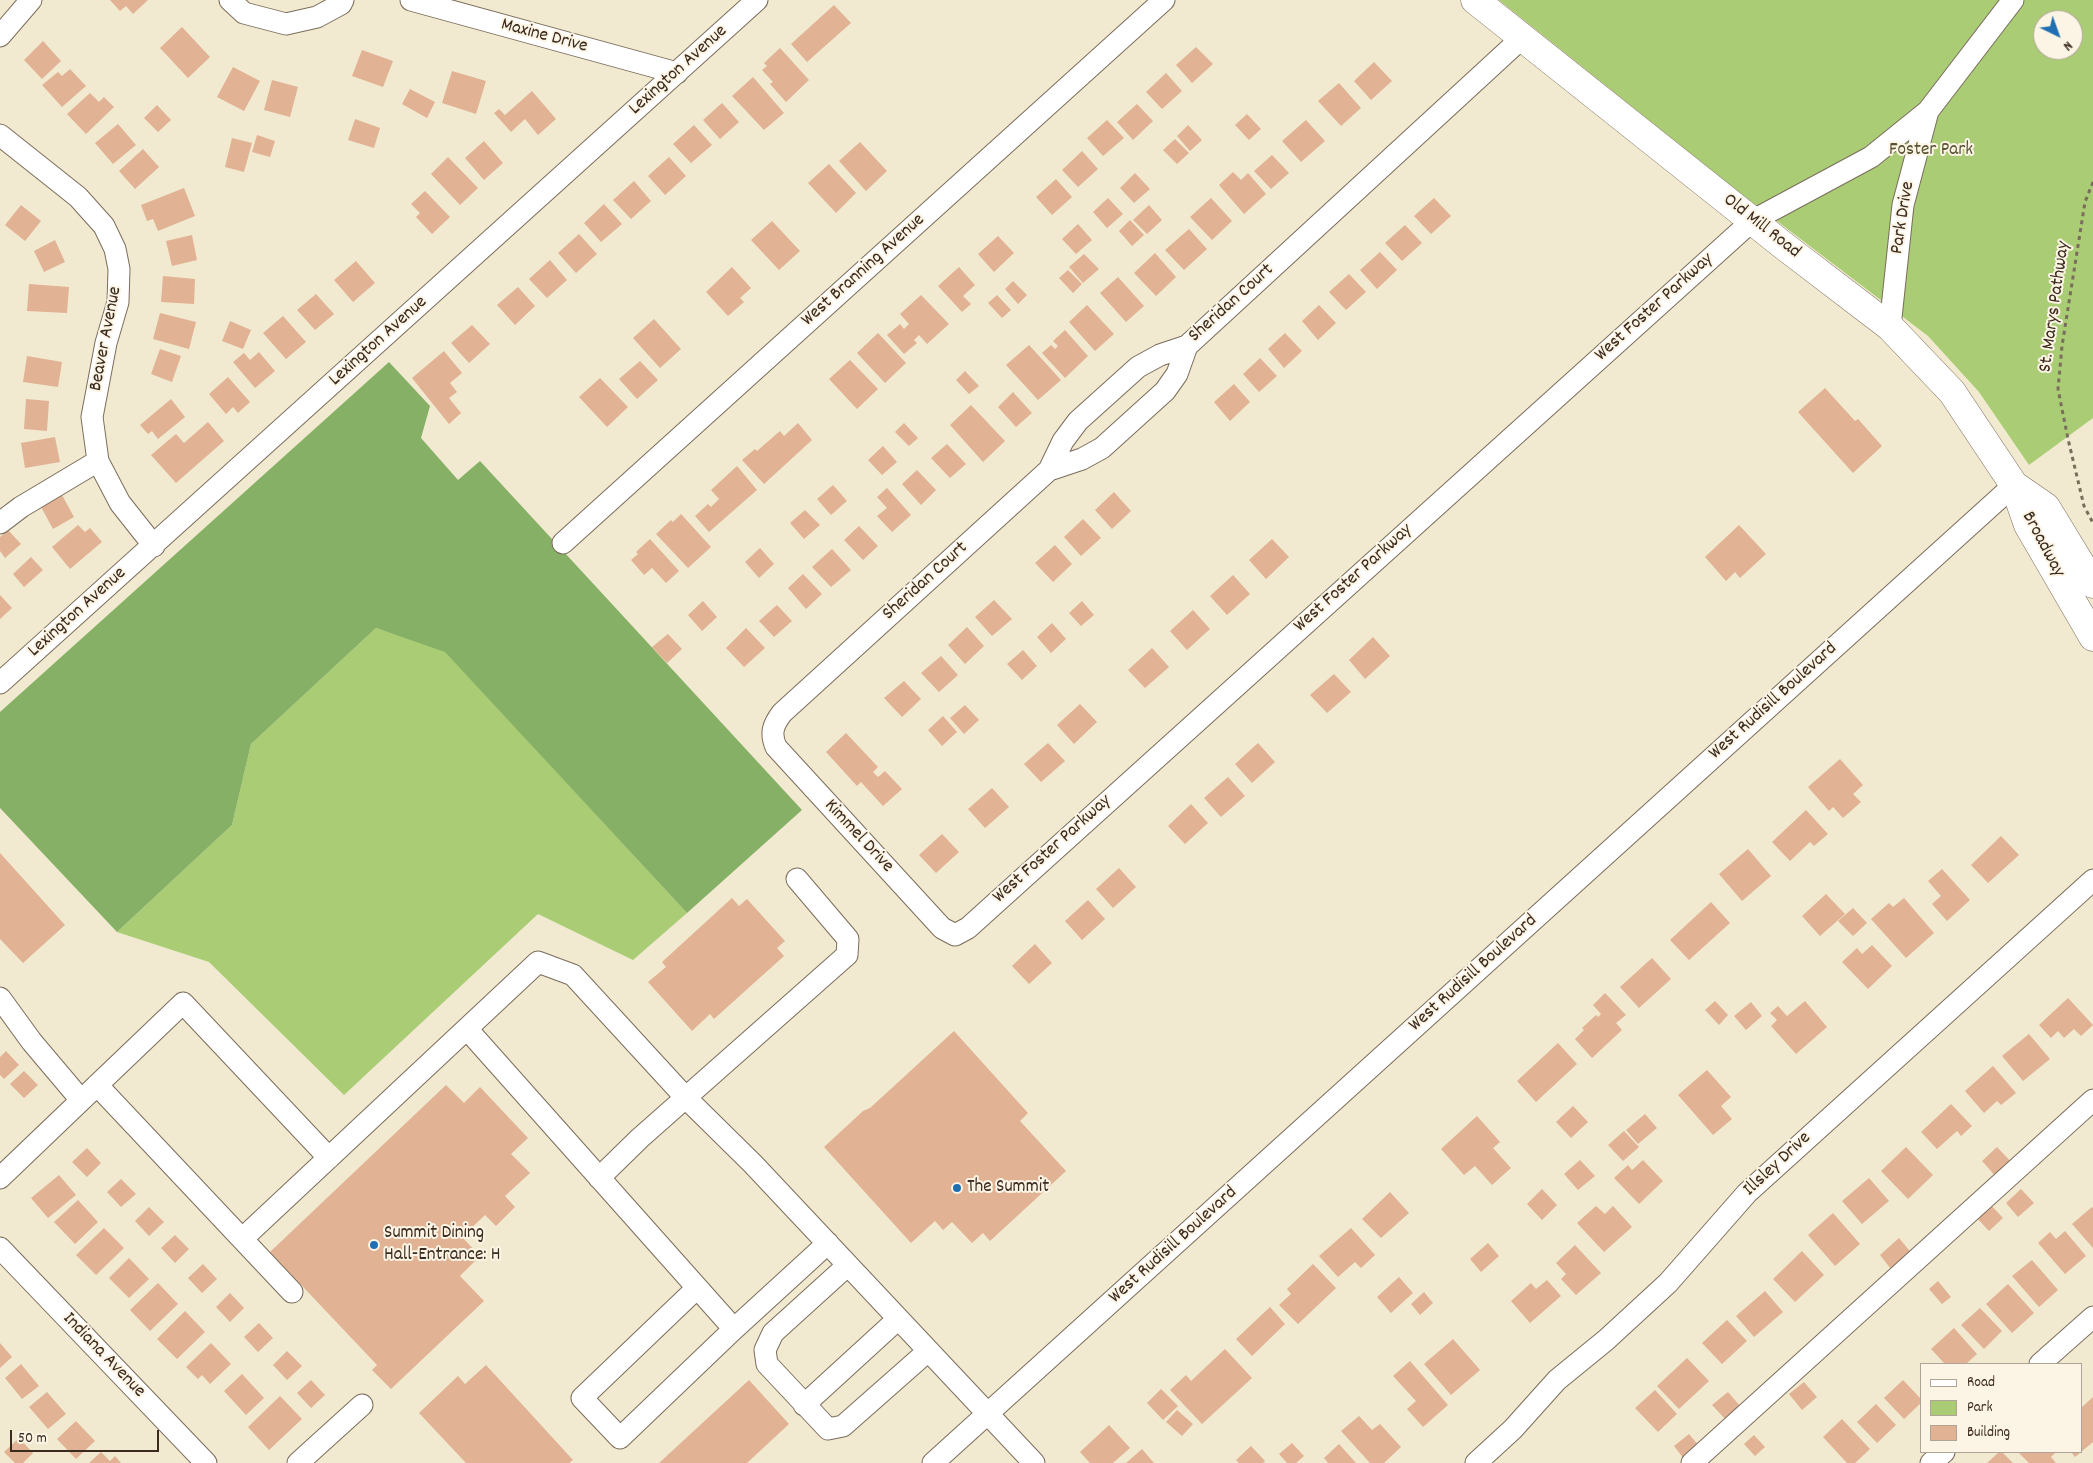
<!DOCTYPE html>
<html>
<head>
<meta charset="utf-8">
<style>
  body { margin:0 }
  #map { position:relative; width:2093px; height:1463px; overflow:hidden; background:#f1ead0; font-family:Dekko,sans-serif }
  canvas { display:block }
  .legend { position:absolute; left:1920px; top:1363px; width:162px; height:90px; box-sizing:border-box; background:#fcf5e5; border:1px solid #afa495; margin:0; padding:6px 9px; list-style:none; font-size:15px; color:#3b2a1e }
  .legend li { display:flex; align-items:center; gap:10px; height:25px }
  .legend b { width:25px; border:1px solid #afa495 }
  .north { position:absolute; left:2033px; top:10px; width:50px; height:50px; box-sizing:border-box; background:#fcf5e5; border:1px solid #afa495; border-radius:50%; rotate:138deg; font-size:14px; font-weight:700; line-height:20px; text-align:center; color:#3b2a1e }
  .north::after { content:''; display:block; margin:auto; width:18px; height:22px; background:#1f6fb2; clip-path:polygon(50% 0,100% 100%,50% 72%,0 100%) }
  .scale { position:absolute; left:10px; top:1430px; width:149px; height:22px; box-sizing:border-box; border:2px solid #3b2a1e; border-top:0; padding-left:6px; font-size:15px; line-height:18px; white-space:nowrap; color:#3b2a1e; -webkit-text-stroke:4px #fcf5e5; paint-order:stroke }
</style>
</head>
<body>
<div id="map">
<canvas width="2093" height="1463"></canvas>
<ul class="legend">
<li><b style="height:6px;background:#fff"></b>Road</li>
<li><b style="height:14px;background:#a9cc75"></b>Park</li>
<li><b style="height:14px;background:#e1b293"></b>Building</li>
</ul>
<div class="north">N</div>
<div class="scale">50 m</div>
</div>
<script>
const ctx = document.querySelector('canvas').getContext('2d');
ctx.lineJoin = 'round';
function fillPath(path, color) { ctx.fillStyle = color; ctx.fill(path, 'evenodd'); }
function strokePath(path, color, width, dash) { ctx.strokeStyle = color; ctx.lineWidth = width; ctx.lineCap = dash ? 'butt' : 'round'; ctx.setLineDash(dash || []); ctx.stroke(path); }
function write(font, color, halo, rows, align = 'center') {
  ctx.font = font + ' Dekko,sans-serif'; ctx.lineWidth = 4; ctx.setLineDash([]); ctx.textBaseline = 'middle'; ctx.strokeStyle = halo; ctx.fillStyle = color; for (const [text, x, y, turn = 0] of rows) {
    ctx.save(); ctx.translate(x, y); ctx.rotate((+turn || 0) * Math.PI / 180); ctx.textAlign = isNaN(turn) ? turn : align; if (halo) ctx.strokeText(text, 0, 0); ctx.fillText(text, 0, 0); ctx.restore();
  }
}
fillPath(new Path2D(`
  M1499,0h594v418l-64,47 -50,-73 -51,-56 -193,-147zM2043,20h30v30h-30z
  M376,628l69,23 242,262 -54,47 -95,-46 -194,181 -135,-133 -92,-30 115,-107 19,-81z`), '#a9cc75');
fillPath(new Path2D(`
  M389,362l41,44 -9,32 37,42 22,-19 322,349 -115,103 -242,-261 -69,-24 -125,116 -19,81 -115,107 -117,-124v-96z`), '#86b066');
fillPath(new Path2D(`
  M110,0h38l-15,14 -7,-8 -6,5z
  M834,5l17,18 -44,39 -16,-18z
  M182,27l28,30 -22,21 -28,-30z
  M43,41l18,20 -19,18 -18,-19z
  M1196,47l17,17 -21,19 -16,-18z
  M780,48l29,32 -23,22 -16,-18 3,-2 -11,-12 5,-4 -3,-3z
  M362,50l31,11 -10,26 -31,-11z
  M1374,62l18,19 -21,19 -17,-19z
  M233,67l27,14 -16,30 -27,-14z
  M70,69l16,17 -24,21 -20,-22 16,-13 4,4z
  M452,71l34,10 -10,33 -34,-11z
  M1166,73l16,18 -20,18 -16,-17z
  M753,77l31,36 -20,17 -32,-34z
  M272,80l26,7 -8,30 -26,-7z
  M1339,83l22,25 -20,18 -23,-25z
  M410,89l25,13 -8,16 -25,-14z
  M532,91l24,28 -18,16 -13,-16 -14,13 -17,-19 5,-4 6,6z
  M90,93l9,9 5,-5 10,10 -28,27 -19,-20z
  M722,103l17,19 -19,17 -17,-19z
  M1137,104l16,17 -20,19 -16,-18z
  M157,105l14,15 -13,12 -14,-14z
  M1247,114l14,15 -12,11 -14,-15z
  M355,119l25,9 -6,20 -26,-8z
  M1107,120l17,18 -21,18 -16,-18z
  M1306,120l19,21 -24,21 -19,-21z
  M118,124l18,21 -23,19 -18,-21z
  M694,125l18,20 -21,18 -18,-19z
  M1188,125l14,15 -12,11 -13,-15z
  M257,135l18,6 -5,16 -18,-5z
  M232,138l20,5 -8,29 -19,-5z
  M1175,139l14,14 -12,11 -14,-14z
  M484,141l19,22 -19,17 -19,-22z
  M860,142l27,29 -21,20 -27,-30z
  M143,149l16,18 -24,22 -16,-18z
  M1082,151l16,18 -20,18 -16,-17z
  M1272,155l17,18 -18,16 -17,-18z
  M448,157l30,31 -18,17 -29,-31z
  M669,157l17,19 -21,19 -17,-19z
  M829,164l27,29 -20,20 -28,-30z
  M1233,172l8,8 7,-7 18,21 -22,20 -25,-29z
  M1135,173l15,16 -16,14 -14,-15z
  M1056,179l16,18 -20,18 -16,-18z
  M634,181l17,20 -20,18 -18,-19z
  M184,188l11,28 -37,15 -5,-12 -6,2 -6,-16z
  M425,191l25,26 -18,17 -16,-17 4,-4 -9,-9z
  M1108,198l15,16 -16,14 -14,-16z
  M1211,198l21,23 -20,19 -22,-23z
  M1434,198l17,18 -20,18 -17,-18z
  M604,204l18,20 -21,18 -17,-19z
  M21,205l20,16 -16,20 -20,-16z
  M1149,205l13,15 -15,14 -14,-14z
  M1130,220l14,15 -12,11 -13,-15z
  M772,221l28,30 -21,19 -28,-30z
  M1078,224l14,16 -16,14 -14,-15z
  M1405,225l17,18 -20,18 -17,-18z
  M1189,229l18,20 -23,21 -19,-20z
  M579,234l18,20 -21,19 -18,-20z
  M192,235l5,25 -25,6 -6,-25z
  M998,236l16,17 -20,19 -16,-18z
  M55,240l10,22 -21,10 -10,-21z
  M1380,252l17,18 -20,19 -17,-19z
  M1155,253l21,24 -20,19 -22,-23z
  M1084,254l15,15 -16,14 -14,-16z
  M550,260l17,20 -20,18 -18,-19z
  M356,261l19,22 -22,19 -19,-22z
  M732,267l19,21 -11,10 4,4 -16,14 -22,-24z
  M959,267l16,18 -12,11 8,8 -9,8 -24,-26z
  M1068,270l14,14 -9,9 -14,-15z
  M1349,274l17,18 -20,18 -17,-18z
  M163,276l32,3 -1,25 -33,-2z
  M1118,277l26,29 -18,16 -26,-29z
  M1013,281l14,14 -9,9 -13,-15z
  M29,284l40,3 -2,26 -40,-2z
  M518,287l17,19 -20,19 -18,-20z
  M316,294l18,20 -19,16 -18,-20z
  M921,295l28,29 -22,20 -8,-9 -5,5 3,3 -13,11 -17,-19 13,-11 4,5 5,-5 -9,-10z
  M997,295l14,15 -9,8 -14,-15z
  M1087,305l27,29 -19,17 -26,-29z
  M1319,305l17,18 -18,17 -16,-19z
  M160,313l36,9 -7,27 -36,-10z
  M283,316l23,26 -20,17 -23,-26z
  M654,319l27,30 -21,19 -27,-30z
  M230,321l21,9 -8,19 -21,-8z
  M472,325l18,19 -21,19 -18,-20z
  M1065,330l23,26 -23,22 -23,-25 9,-8 4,4 3,-3 -5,-5z
  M878,333l28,30 -21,20 -28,-30z
  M1285,333l17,18 -18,17 -16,-19z
  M1029,345l32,35 -23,20 -32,-35z
  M160,349l21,7 -9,26 -21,-8z
  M444,351l18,22 -12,10 7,9 -8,6 12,15 -12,11 -37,-46z
  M259,352l16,19 -20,17 -22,-26 11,-9 6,7z
  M27,356l35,6 -4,25 -35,-5z
  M1260,358l17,18 -18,16 -16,-18z
  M850,360l28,29 -21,20 -28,-30z
  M640,361l18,19 -21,19 -18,-20z
  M965,371l14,15 -10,8 -13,-14z
  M228,377l22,25 -12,11 -5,-6 -7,7 -17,-20z
  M600,378l28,29 -21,20 -28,-30z
  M1234,384l16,18 -20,19 -16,-19z
  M1825,388l30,33 3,-2 24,27 -29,27 -55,-61z
  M1013,392l19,21 -16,14 -18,-20z
  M26,399l23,2 -2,30 -23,-2z
  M171,399l14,18 -27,22 -6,-8 -4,3 -8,-9z
  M971,405l34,36 -22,21 -33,-37z
  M208,422l16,19 -48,42 -25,-28 25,-21 8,9z
  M798,423l14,17 -48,44 -22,-24 13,-11 2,2 23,-20 4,5z
  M904,423l14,15 -9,8 -14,-14z
  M55,437l5,25 -35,6 -4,-25z
  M947,444l19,20 -16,14 -19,-20z
  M883,446l14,16 -15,13 -14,-15z
  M737,466l20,24 -48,42 -14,-16 13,-12 3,3 8,-8 -8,-9z
  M917,470l19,20 -15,15 -19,-21z
  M833,485l14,16 -16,14 -14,-16z
  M887,488l24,27 -19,17 -15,-16 10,-8 -10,-11z
  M1114,492l17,19 -19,18 -17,-19z
  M62,495l12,22 -21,12 -12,-22z
  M805,510l15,15 -16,14 -14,-16z
  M681,514l30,33 -23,21 -32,-34 15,-14 2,2z
  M1083,519l18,19 -20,18 -17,-19z
  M78,525l7,7 5,-4 12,14 -32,27 -18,-22z
  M1739,525l27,29 -26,24 -5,-6 -9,9 -21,-24z
  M859,526l19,20 -15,14 -19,-20z
  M8,530l13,14 -16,14 -5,-7v-14z
  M650,539l29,32 -13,12 -14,-15 -8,7 -13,-15 7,-6 -2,-2z
  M1272,539l17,18 -23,22 -17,-19z
  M1055,545l17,19 -19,18 -18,-19z
  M760,548l14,16 -15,14 -14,-16z
  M832,549l19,21 -20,17 -19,-20z
  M31,557l12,13 -19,17 -11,-13z
  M803,574l19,20 -16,15 -18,-21z
  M1233,575l17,19 -23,21 -17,-19z
  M0,595l12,13 -12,11z
  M994,600l18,19 -20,17 -17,-19z
  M703,601l14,16 -15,14 -14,-16z
  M1082,601l12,14 -13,11 -12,-13z
  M777,605l15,16 -18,16 -15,-16z
  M1193,610l17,19 -23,21 -17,-19z
  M1052,623l14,16 -15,14 -14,-16z
  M967,627l17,19 -19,18 -17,-19z
  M746,628l19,20 -21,19 -18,-19z
  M668,634l14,15 -15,14 -15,-16z
  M1373,637l17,19 -25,23 -16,-19z
  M1152,648l17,19 -24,21 -17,-18z
  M1023,650l14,16 -15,14 -15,-16z
  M941,656l17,19 -19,17 -18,-19z
  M1334,674l17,18 -24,21 -17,-18z
  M904,681l17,18 -19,18 -18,-19z
  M1080,704l17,18 -23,22 -17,-19z
  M965,705l14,15 -15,14 -14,-16z
  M943,716l14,16 -15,14 -14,-16z
  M846,733l32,34 -5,5 5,5 7,-6 17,18 -19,17 -22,-24 -4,4 -31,-34z
  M1048,743l17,18 -24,21 -17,-18z
  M1258,743l17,19 -23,21 -17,-19z
  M1840,759l23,26 -10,9 8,8 -18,16 -10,-11 -4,4 -21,-24z
  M1228,777l17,19 -24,21 -17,-19z
  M992,788l17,19 -24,21 -17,-19z
  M1191,804l17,19 -23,21 -17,-18z
  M1806,810l22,24 -14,12 -4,-4 -20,19 -18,-19z
  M942,834l17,18 -23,21 -17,-18z
  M2001,836l18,19 -31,28 -17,-18z
  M1748,849l23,27 -29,25 -23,-27z
  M0,853l65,72 -42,38 -23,-24z
  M1119,868l17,19 -23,21 -17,-19z
  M1942,869l28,31 -23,21 -15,-17 9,-8 -13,-15z
  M1826,894l19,20 -25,22 -18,-20z
  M732,898l7,8 8,-7 38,42 -8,7 7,8 -70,63 -4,-5 -18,17 -44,-49 18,-15 -4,-5z
  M1904,898l30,35 -28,25 -35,-39 18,-16 4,4z
  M1088,900l17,19 -23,21 -17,-19z
  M1711,902l19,21 -41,37 -19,-20z
  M1853,908l14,15 -14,13 -15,-15z
  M1035,944l17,19 -23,21 -17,-18z
  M1872,945l20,21 -24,23 -26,-27 15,-14 5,6z
  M1652,958l19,21 -32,29 -19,-21z
  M1605,993l21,22 -10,8 6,7 -30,28 -17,-19 9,-9 -2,-2 14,-13 2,2 3,-3 -8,-9z
  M2068,998l25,27 -12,11 -7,-7 -10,9 -6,-7 -7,7 -12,-13z
  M1715,1001l13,14 -9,10 -14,-15z
  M1805,1001l22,26 -31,27 -25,-28 6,-6 -7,-7 8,-7 9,10z
  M1751,1002l11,14 -16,14 -12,-14z
  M954,1031l74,82 -8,8 46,50 -76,70 -7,-8 -11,10 -20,-21 -9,8 -8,-9 -24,22 -87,-96 39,-36 7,-3z
  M2029,1034l21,25 -27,22 -21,-25z
  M1558,1043l19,21 -41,38 -19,-21z
  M6,1051l13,14 -15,14 -4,-4v-18z
  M1993,1066l23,27 -15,12 -4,-4 -13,12 -19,-22z
  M1707,1070l24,27 -10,9 11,13 -19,16 -35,-40z
  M24,1071l14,14 -14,13 -14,-14z
  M446,1085l18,18 16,-16 48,51 -17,16 19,19 -25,23 10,11 -19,19 -11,-11 -23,22 18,19 -20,20 24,25 -93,88 -19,-19 5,-5 -107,-113z
  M1951,1104l21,22 -11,10 -4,-5 -20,18 -16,-17z
  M1573,1106l15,16 -17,16 -15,-16z
  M1645,1114l12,14 -19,16 -12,-14z
  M1477,1116l23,26 -7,6 18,20 -19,17 -17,-19 -11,9 -23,-26z
  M1624,1131l15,16 -16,14 -15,-16z
  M1906,1147l27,28 -25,24 -27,-28z
  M1997,1147l17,18 -16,14 -16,-18z
  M87,1148l14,15 -14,14 -15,-15z
  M1580,1160l15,16 -17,14 -14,-16z
  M1643,1160l20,21 -24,23 -25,-26 14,-13 4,5z
  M59,1175l17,20 -28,23 -17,-20z
  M1869,1178l20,23 -27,23 -20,-23z
  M121,1179l15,15 -15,13 -14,-15z
  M1542,1189l15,16 -15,15 -15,-16z
  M2021,1189l13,14 -16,14 -12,-14z
  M1390,1192l19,21 -28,25 -19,-19z
  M78,1200l20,22 -23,22 -21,-22z
  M1989,1203l14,15 -14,13 -14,-15z
  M1596,1206l9,8 8,-8 19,21 -28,25 -27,-29z
  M149,1207l15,15 -15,14 -14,-15z
  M2092,1207l1,1v40l-21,-24z
  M1833,1213l27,31 -25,22 -27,-31z
  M104,1228l20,20 -28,27 -20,-20z
  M1351,1228l24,27 -14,13 -6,-6 -17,15 -19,-21z
  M2065,1231l21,25 -21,18 -27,-31 12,-11 6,7z
  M175,1235l14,14 -14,14 -14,-15z
  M1899,1238l15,18 -20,17 -14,-18z
  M1488,1243l11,13 -18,16 -11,-13z
  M1575,1245l26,28 -25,22 -15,-16 5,-5 -10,-11z
  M1802,1251l22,24 -29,27 -22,-23z
  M129,1258l20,21 -20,19 -20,-20z
  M2032,1260l26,30 -19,17 -27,-31z
  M203,1264l14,15 -15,14 -14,-15z
  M1313,1264l23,24 -38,36 -19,-19 12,-11 -4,-5z
  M1399,1277l14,16 -22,20 -14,-16z
  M1547,1280l14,16 -31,27 -19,-22 20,-18 5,6z
  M1938,1281l13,16 -9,7 -13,-15z
  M158,1283l20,21 -28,27 -20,-21z
  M2008,1284l26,29 -22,20 -26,-29z
  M1765,1291l18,21 -29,25 -18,-21z
  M1424,1292l9,11 -13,12 -9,-11z
  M230,1293l14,15 -14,14 -14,-15z
  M1270,1307l15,17 -33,32 -16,-17z
  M1980,1308l22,23 -18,18 -23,-24z
  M185,1311l20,21 -28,27 -20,-20z
  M1727,1320l20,21 -25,23 -20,-21z
  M259,1323l14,15 -15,14 -14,-15z
  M1954,1328l23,26 -11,10h-21l-14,-15z
  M1453,1339l27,31 -29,25 -27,-31z
  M0,1343l12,14 -12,11z
  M211,1343l20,21 -21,20 -8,-9 -4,4 -12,-12z
  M1225,1349l27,29 -50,46 -32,-34 16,-15 5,6z
  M287,1351l15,15 -15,14 -14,-15z
  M1687,1358l22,23 -30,28 -22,-23z
  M1410,1361l38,44 -25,22 -16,-18 9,-8 -23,-25z
  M21,1364l18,22 -17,13 -17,-21z
  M486,1365l87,95 -4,3h-103l-47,-50 39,-37 7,8z
  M242,1374l22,24 -18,17 -22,-24z
  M311,1380l14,15 -14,13 -14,-15z
  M749,1380l40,44 -42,39h-88z
  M1903,1380l19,20v2l-18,17 -20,-21z
  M1804,1382l13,15 -15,13 -13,-16z
  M1161,1389l17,17 -15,14 -16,-17z
  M1655,1390l22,24 -19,18 -23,-24z
  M47,1392l19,22 -18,15 -19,-22z
  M1728,1392l13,15 -15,13 -14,-15z
  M280,1396l22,23 -33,31 -21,-23z
  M2093,1397v45l-18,15 -4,-5h11v-45z
  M1876,1404l20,21 -19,18 -20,-21z
  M1177,1410l16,14 -11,12 -16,-14z
  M1359,1416l13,14 8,-6 21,23 -17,16h-14l-29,-32z
  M1842,1419l28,30 -15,14h-8l-24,-26z
  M76,1421l19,20 -19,18 -19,-20z
  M1109,1425l21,23 -17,15h-23l-10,-11z
  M1689,1434l10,12 -15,13 -10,-13z
  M1754,1435l11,12 -10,9 -11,-12z
  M19,1438l14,15 -10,10h-8l-11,-11z
  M1292,1443l12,13 -8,7h-9l-8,-9z
  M1339,1444l17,19h-28l-4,-5z
  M1251,1446l14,15 -2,2h-24l-3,-3z
  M1142,1449l12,14h-28z
  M101,1452l9,9 5,-5 6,7h-32z
  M1999,1452h3l11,11h-26z
  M2018,1452h38l-5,5 5,6h-27z`), '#e1b293');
const minor = new Path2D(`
  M230,0l14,13 42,11 31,-7 24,-13 2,-4
  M411,0l266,73
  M0,36l31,-36
  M1523,37l-336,309 -27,9 -22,12 -60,54 -15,20 -14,29 -267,243c-9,12 -12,20 -6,34l166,181 13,7 13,-7 784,-707 119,-64 57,-46 -25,94 -13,122
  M1928,111l85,-111
  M0,135l78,62 26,29 11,23 4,20 -1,33 -12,41 -14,74 6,44 22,42 34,43
  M1049,470l33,-11 20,-11 63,-57 12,-17 10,-28
  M0,523l21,-16 77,-46
  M563,543l601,-543
  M0,683l757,-683
  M0,998l32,44 49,58
  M467,1029l267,300 94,-86
  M97,1085l195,207
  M0,1178l183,-175 146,155
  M599,1178l41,-40 207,-183 1,-16 -51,-60
  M242,1239l296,-277 35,13 113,123 67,66 281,299
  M0,1248l206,215
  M848,1265l-75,68 -8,17 2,14 61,65 15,-3 85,-75
  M697,1288l-115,110 38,40 114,-109
  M2040,1364l53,-47
  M804,1405l94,-86
  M298,1463l64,-58
  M933,1463l1081,-978
  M1476,1463l37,-34 44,-49 49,-40 62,-57 79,-90 346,-313
  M1692,1463l401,-363
  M1931,1463l13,-11`);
const major = new Path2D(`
  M1475,0l309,246 106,81 62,65 62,93 14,40 65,112
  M2014,485l32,22 47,77`);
strokePath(minor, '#7b6d5c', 23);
strokePath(major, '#7b6d5c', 29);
strokePath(new Path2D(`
  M2093,182l-8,20 -23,144 -4,43 10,50 16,67 9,17`), '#7b6d5c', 3, [4, 4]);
strokePath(minor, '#fff', 21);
strokePath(major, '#fff', 28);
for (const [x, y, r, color] of [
  [957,1188,5,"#1f6fb2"],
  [374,1245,5,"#1f6fb2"]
]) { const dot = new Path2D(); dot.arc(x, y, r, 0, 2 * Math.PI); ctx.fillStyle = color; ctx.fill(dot); strokePath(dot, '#fcf5e5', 2); }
write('19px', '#3b2a1e', '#fcf5e5', [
  ["Maxine Drive",544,37,15],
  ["Lexington Avenue",679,71,-42],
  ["Park Drive",1904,218,-81],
  ["Old Mill Road",1761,227,38],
  ["West Branning Avenue",864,271,-42],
  ["Sheridan Court",1232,304,-42],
  ["St. Marys Pathway",2056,307,-82],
  ["West Foster Parkway",1655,308,-42],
  ["Beaver Avenue",107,339,-79],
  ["Lexington Avenue",379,342,-42],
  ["Broadway",2042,545,62],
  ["West Foster Parkway",1354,579,-42],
  ["Sheridan Court",926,582,-42],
  ["Lexington Avenue",78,613,-42],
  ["West Rudisill Boulevard",1774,702,-42],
  ["Kimmel Drive",858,837,47],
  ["West Foster Parkway",1053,850,-42],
  ["West Rudisill Boulevard",1474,974,-42],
  ["Illsley Drive",1778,1165,-43],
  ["West Rudisill Boulevard",1174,1246,-42],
  ["Indiana Avenue",103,1356,46]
]);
write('19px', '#565234', '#fcf5e5', [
  ["Foster Park",1931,151]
]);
write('19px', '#3b2a1e', '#fcf5e5', [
  ["The Summit",967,1188],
  ["Summit Dining",384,1234],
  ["Hall-Entrance: H",384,1256]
], 'left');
</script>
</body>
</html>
